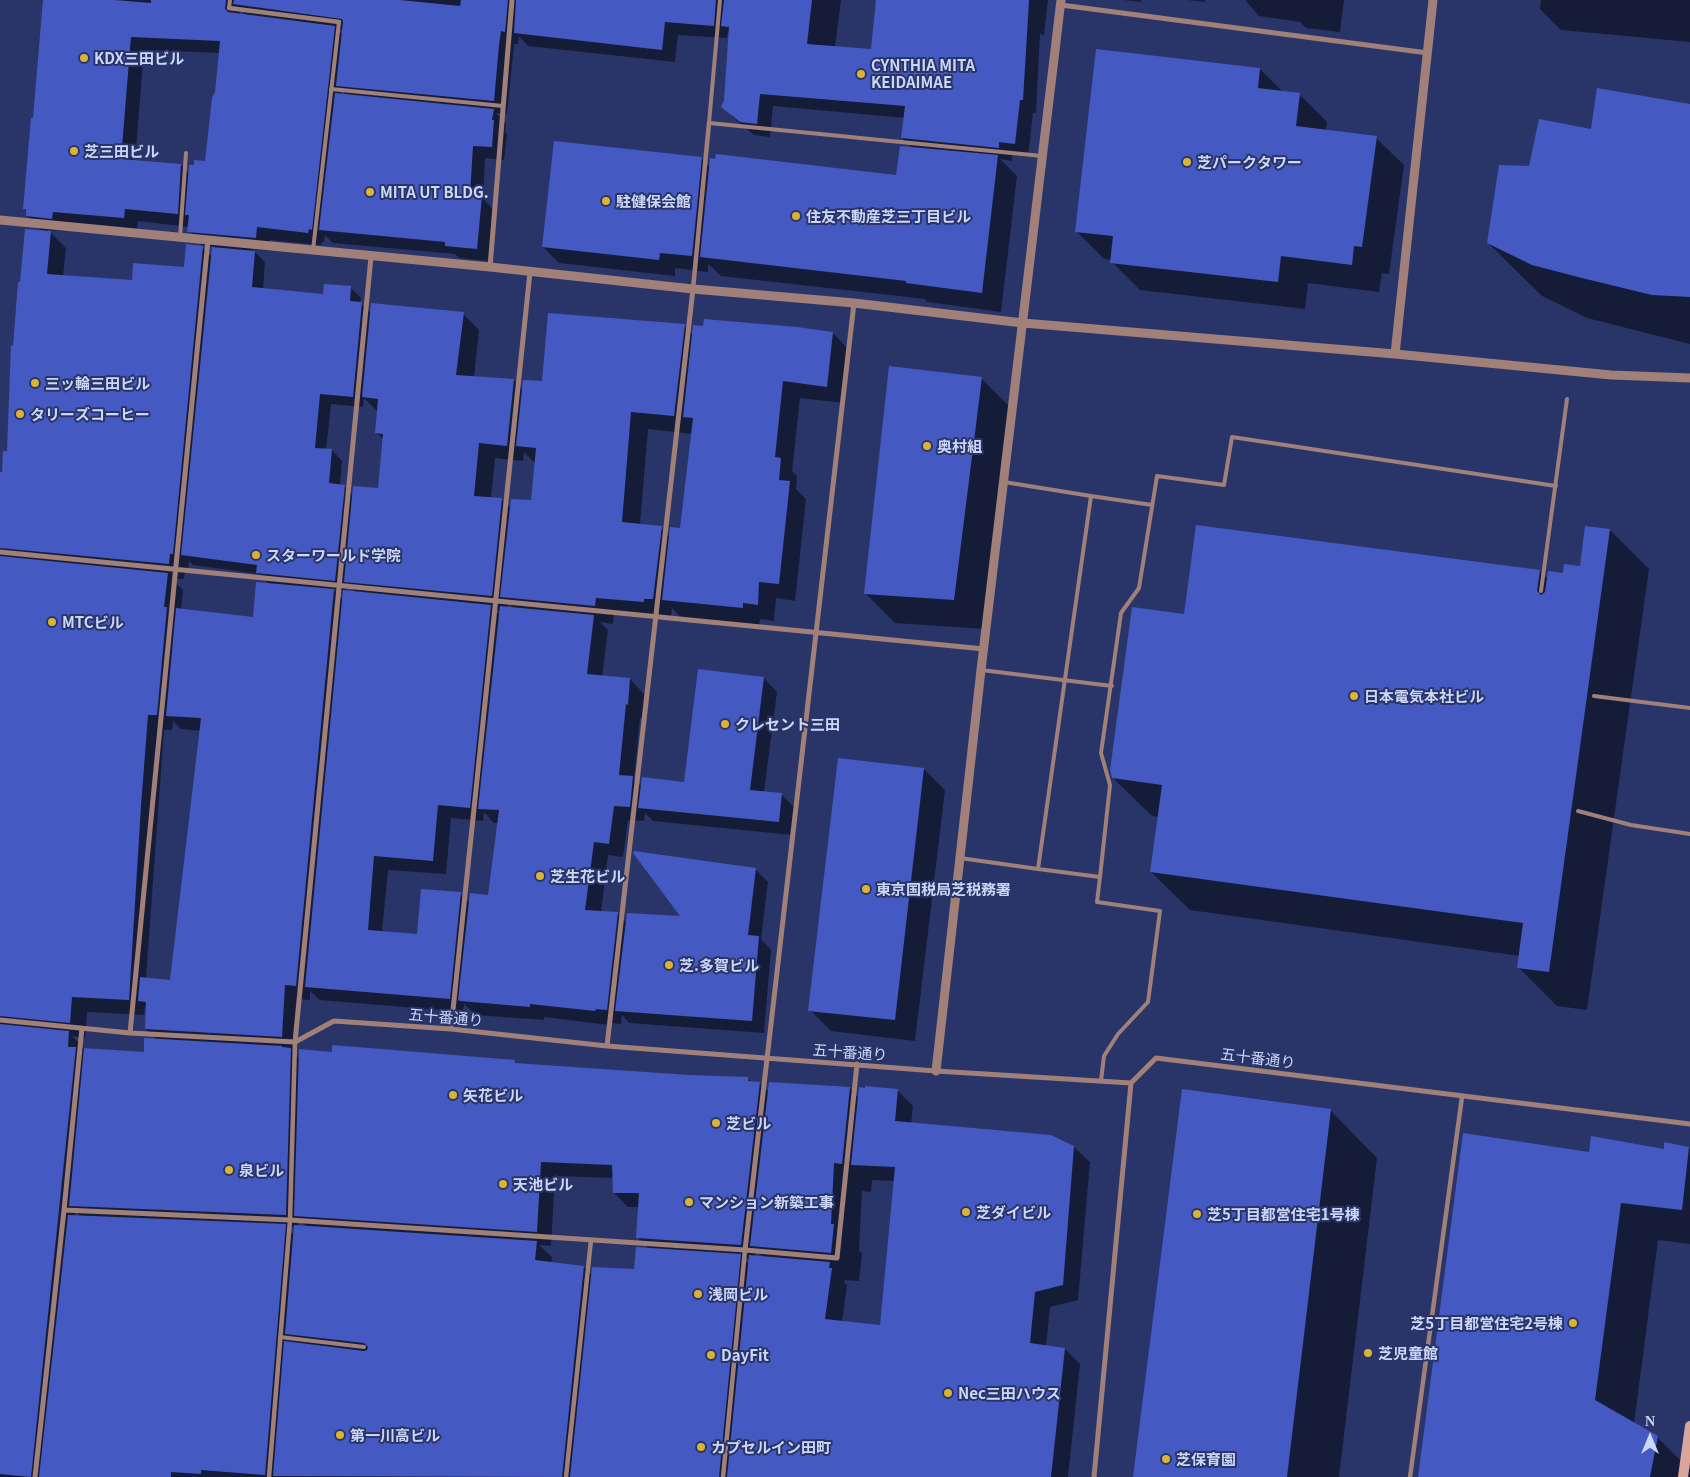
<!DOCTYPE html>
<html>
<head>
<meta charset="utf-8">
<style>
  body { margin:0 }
  #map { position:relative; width:1690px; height:1477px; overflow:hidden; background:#293569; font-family:Georgia,serif }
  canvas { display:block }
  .north { position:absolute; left:1625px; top:1412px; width:50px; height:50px; -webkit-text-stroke:4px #293569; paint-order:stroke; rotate:0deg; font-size:14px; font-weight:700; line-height:20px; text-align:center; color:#ccd7f7 }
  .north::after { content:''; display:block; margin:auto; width:18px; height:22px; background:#ccd7f7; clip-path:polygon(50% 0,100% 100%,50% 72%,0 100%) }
</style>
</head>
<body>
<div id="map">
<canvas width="1690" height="1477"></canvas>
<div class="north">N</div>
</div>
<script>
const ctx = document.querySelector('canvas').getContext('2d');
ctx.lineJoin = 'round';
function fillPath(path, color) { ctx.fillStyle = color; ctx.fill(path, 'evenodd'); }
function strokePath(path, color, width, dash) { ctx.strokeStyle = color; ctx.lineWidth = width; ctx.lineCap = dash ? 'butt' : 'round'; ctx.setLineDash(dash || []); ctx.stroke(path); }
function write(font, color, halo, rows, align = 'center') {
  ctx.font = font + ' Georgia,"Noto Sans JP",serif'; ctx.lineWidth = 4; ctx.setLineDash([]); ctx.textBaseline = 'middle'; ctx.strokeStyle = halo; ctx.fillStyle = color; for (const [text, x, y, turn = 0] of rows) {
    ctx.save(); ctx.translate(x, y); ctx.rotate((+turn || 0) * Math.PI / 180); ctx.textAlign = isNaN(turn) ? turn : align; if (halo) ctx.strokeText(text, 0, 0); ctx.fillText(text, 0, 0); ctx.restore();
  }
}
fillPath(new Path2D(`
  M44,0h797l-6,47 37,3 5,-50h171l-4,35 -4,-1 -4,79h-3l-5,44 -16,-2v6l-12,-2 17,17 -16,136 -74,-10 -2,-3 -204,-23 -13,-12v8l-33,-4v8l-116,-13 -16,-16 158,-89 9,9 187,9 16,-28 -11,-10 3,-20 -132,-12 -3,31 -16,-2 -18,-15 -13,-13 2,-6 5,-68 -2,-2 -1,7 -49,-3 -3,27 -147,-16 -9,-10 -1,8h-4l-7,70 -11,-1 10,10 -1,9 2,2 -3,26 -19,-2 -2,41 11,11 -4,51 -31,-3 -4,-4 -122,-11 -8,-8 -1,7h-2l-1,3 -51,-5 -1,11 -17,-2 13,13 -2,28 61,5 26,-8 11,11 -1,5 11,10 92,1 16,16 -5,47 40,3 9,10 161,-64 9,9 140,-2 16,17 -5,53 -44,-5 -8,73 5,5 -1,13 10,10 -11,102 -19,-3 -2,23 -14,-2 -1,6 -79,-8 -8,-9 -1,9 -9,3 -48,-5 -1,9 -13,-2 8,8 -6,47 28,2 14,15 -2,24h-2l-6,61 8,8 43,-4 79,-105 13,14 -13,100 17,2 14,14 -3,27 -139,-14 -8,-8 -1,8 -16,-1 -5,37 -15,-2 -7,57 16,1 10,10 56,-5 72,-49 13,13 -7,57 10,11 -7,83 -135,-10 -7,-8 -1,9 -11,-1 -1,2 -65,-8v3l-68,-5 -12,-11 -1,8 -143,-12 -10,-9v9l-12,-1 -2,51h-5l9,9 215,3 3,3 170,11 60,3 3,3 8,1 10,9 81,-4 9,10 38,-8 16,16 -2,18 163,23 16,15 -12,138 -28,7 -4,40 19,2 15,15 -12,113h-1068v-984l4,-41h5l5,-105 7,-64 22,-51 -16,-16v-5l-3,-3 11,-88zM241,11l5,4h-7zM337,29l6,1v5zM144,50l76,3 -3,40 -11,70 -16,11 -9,-9 -46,-4zM342,90l5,6 -6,-1zM138,221l51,6v4l13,14 11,1 -1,11 -10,-10 -17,21 -52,13 -70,-5 3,-28 -18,-18 17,1 1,-7 71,6zM364,398l14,14 -2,20 8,8 -5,50 -25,6 -10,-10h-4l2,-25 -10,-11h-6l5,-46 32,3zM648,429l44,5 -11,96 -11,7 -9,-9 -21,-3zM524,452l12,12 -3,38 -22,7 -10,-10 -10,-1 4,-40 28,3zM189,561l4,4 66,9 10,10 -15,35 -73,-9 2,-20 -12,-12 13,1 1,-10h3zM346,582l11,11 -12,-1zM333,589l11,1 -1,10zM508,603l6,5h-6zM494,610l6,1v4zM173,721l8,8 20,2 -30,250 -25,-3 18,-248h8zM484,812l10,11h4l-8,73 -20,7 -10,-9 -42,41 -36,-3 6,-62 58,4 5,-56 32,3zM145,1006h2l-1,23 11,11 -12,13 -61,-5 -12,-12 13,2 2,-26 57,3zM555,1176l59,2v15l14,14h12l-2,31 11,11 -14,22 -42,5 -9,-9 -33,-3 1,-7 -13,-12 12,1zM872,1180l23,1 -14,146 -39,-5 5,-37 -3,-2 1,-3 14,1 3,-27 -3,-3 3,-60 9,1zM75,1211l6,5h-6zM298,1218l9,9 -9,-1zM286,1227h9l-1,8zM756,1250l7,7h-8zM743,1258l7,1 -1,5z
  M1123,0h18v2z
  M1187,0h18v2z
  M1245,0h99l-4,32 -34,-4 -6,-6 -41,-6z
  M1541,0h149v42l-129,-12 -21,-21z
  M1260,69l23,23 16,2 28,28 -1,9 50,7 28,27 -15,109 -7,-1 -3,19 -71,-9 -3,26 -165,-19 -28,-28v-2l-8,-1 -28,-28z
  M1690,105v239l-103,-26 -45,-22 -54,-53 42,-76 62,-37z
  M981,378l30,30 -27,221 -89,-6 -30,-30z
  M1586,527l24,3 39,39 -62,441 -30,-4 -39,-39 2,-11 -330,-46 -39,-38 8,-55 -7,-1 -39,-38 72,-162 355,-45 8,8 33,-12z
  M924,769l21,21 -30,251 -84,-10 -21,-21z
  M1330,1110l47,48 -38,319h-205z
  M1688,1148l2,1v95l-32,-4 -24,184 23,13 33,33v7h-270l170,-324 75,-3z`), '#0007');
fillPath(new Path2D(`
  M43,0h71l37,3v-3h75l-1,9 3,3 107,14 -23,204 -3,-1 -1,4 -51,-6 -1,11 -69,-6 2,-17h-4l4,-50h5v-5l11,1 7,-63 3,-6 5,-51 -89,-4 -10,122 60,5 -3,50 -53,-5 -1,9 -71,-6 -1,7 -26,-3v-7h-3l8,-91h2z
  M234,0h166l60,6 1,-6h47l-3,32 -4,-1 -2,14 -5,56 -158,-15 7,-64 -1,-3 -109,-15z
  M516,0h200l-2,26 -49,-4 -3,28 -148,-17z
  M724,0h88l-5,44 64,5 5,-49h153l-6,100h-3l-5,44 -16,-2v6l-98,-10 4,-32 -145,-12 -3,30 -17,-2 -19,-15 3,-7 5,-73 -8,-1z
  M1096,49l164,19 -2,20 42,5 -4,33 81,10 -15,111 -8,-1 -2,19 -71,-9 -3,26 -168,-19 3,-27 -38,-4z
  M1597,88l93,16v193l-38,-2 -70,-17 -50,-13 -45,-22 12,-78 30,1 10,-47 52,10z
  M335,93l159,16 -2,11h2l-2,27 -19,-1 -3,49 12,1 -5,53 -32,-3v-4l-126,-12z
  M554,141l148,16 -10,99 -32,-3 -1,7 -117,-13z
  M900,146l98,9 -16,138 -76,-10v-2l-206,-24 10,-99 5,1 1,-5 180,21z
  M25,229l26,2 -4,43 85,6 1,-17 51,4 2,-23 17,2 -30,308h-3l-1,10 -169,-16v-76h2l1,-21h4l4,-106 2,1 5,-64h2z
  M212,247l43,4 -3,36 71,7 1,-10 27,2 -1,15 12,1 -9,95 -33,-3 -5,54 17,1 -3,34 16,2 -10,96 -79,-8 1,-8 -76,-10z
  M371,303l93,9 -8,63 58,4 -7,67 -28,-3 -5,53 28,2 -10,98 -148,-14 9,-96 25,2 5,-54 -8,-1 3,-34 -16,-2z
  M548,313l137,11 -11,92 -43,-4 -9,110 40,4 -9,73h-9v3l-48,-4 -1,8 -95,-9 11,-98 20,1 5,-52 -20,-2 7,-66 19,1z
  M704,319l93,8 36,5 -6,55 -44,-6 -8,76 6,1 -2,22 11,1 -11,103 -20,-2 -1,23 -15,-2v5l-81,-8 8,-73 10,1 13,-110 -10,-1 10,-92 10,1z
  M889,366l93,11 -28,223 -90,-6z
  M1196,525l344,45 -3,21 4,4 4,-3 3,-21 15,2 1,-9 16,2 5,-40 25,3 -61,443 -32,-4 6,-45 -373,-51 12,-87 -50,-7 -2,-8 22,-163 52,7z
  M0,556l168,17 -4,34h3l-10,108h-9l-7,91 -12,194 -57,-3 -2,26 -70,-7z
  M256,582l78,7 -38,397 -11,-1 -3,52 -137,-8 1,-27 -8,-1 2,-24 30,3 31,-262 -35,-2 10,-108 77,9z
  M343,590l148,15 -21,203 -32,-3 -5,56 -59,-5 -6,74 49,4 4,-45 40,3 -11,107 -145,-12z
  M500,606l94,9 -7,59 43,4 -2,27 -2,-1 -7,71 14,1 -3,31 -16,-1 -5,38 -15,-2 -9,68 33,2 -11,98 -11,-1 -1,2 -65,-7v3l-70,-6 -2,-1 12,-107 18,2 11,-85 -21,-1z
  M698,669l66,8 -14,113 32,3 -3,29 -141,-14 4,-31 42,5z
  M838,758l86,10 -29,252 -87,-9z
  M634,851l122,17 -8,67 11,1 -7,85 -137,-10 12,-98 53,3 -47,-63z
  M0,1024l69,7 -1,16h8l-45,430 -31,-3z
  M144,1038l138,8v1l9,1 -5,167 -217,-9 15,-158 60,4z
  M332,1045l183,15v3l174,12 59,2v4l12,1 -19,163 -105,-7 3,-45h-26l-1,-28 -71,-3 -4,70 -243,-16 5,-167 33,3z
  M769,1082l81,5 -8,77 -8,-1 -3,61h3l-3,29 -81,-7z
  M865,1086l33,3 -3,32 156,14 23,11 -11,139 -28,7 -5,51 35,5 -14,129h-324l22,-222 81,7 -1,6h3l-7,51 55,6 15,-158 -44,-2 8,-78 6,1z
  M1182,1089l149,20 -44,368h-154z
  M1463,1133l126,19 2,-16 73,13v-7l25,5 -7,63 -61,-7 -26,197 63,36 -8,41h-232z
  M68,1215l218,9 -21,251 -64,-5v4l-30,-2v5h-132z
  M294,1225l243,16 -2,19 49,6 -22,211 -289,-1 11,-135 80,10 3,-1 1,-3 -4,-4 -79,-9z
  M636,1247l105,7 -22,223h-149l22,-210 42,2z`), '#4559c3');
strokePath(new Path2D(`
  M720,0l-11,123 333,33
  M229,8l1,-8
  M331,89l172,17
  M180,237l6,-84
  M313,250l26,-228
  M1091,496l61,9
  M1541,591l26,-192
  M981,670l131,16
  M1594,696l96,12
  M1578,811l53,14 59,9
  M960,858l78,11 53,-373 -87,-14
  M1038,869l62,8 10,-92 -9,-32 20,-140 18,-25 18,-112 67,9 8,-48 324,49
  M1100,877l-3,25 63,9 -12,91 -30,32 -14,22 -3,25
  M280,1337l84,10`), '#a08079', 4);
strokePath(new Path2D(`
  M229,8l110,14
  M693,289l16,-166
  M269,1477l21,-257 5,-178
  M566,1477l25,-237
  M723,1477l22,-227
  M1410,1477l52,-380`), '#a08079', 4.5);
strokePath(new Path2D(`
  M1061,5l367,48
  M490,267l22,-267
  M0,552l984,97
  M0,1020l130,13 165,9 39,-21 117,8 156,17 329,25 195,12 25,-25 534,66
  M451,1029l79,-757
  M130,1033l78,-793
  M295,1042l76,-785
  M607,1046l86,-757
  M64,1210l226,10 455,30 92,8 20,-194
  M745,1250l109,-947
  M35,1477l29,-267 18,-182
  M1094,1477l37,-394`), '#a08079', 5);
strokePath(new Path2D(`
  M0,220l490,47 203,22 161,14 169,20 372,31 216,21 79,3
  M1395,354l38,-354
  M936,1071l45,-401 80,-670`), '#a08079', 9);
strokePath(new Path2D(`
  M1683,1477l7,-51`), '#daa69c', 10);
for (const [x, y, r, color] of [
  [84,58,5,"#dab334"],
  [861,74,5,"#dab334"],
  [74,151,5,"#dab334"],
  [1187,162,5,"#dab334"],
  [370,192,5,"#dab334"],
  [606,201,5,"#dab334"],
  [796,216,5,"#dab334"],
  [35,383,5,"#dab334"],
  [20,414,5,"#dab334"],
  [927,446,5,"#dab334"],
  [256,555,5,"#dab334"],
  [52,622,5,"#dab334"],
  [1354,696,5,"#dab334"],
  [725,724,5,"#dab334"],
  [540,876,5,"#dab334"],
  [866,889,5,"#dab334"],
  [669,965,5,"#dab334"],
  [453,1095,5,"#dab334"],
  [716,1123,5,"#dab334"],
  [229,1170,5,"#dab334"],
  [503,1184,5,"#dab334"],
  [689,1202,5,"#dab334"],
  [966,1212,5,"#dab334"],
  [1197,1214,5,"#dab334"],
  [698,1294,5,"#dab334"],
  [1573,1323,5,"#dab334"],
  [1368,1353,5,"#dab334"],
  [711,1355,5,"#dab334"],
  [948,1393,5,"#dab334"],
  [340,1435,5,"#dab334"],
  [701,1447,5,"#dab334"],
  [1166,1459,5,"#dab334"]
]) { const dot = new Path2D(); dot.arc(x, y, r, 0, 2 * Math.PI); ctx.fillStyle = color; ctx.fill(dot); strokePath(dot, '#293569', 2); }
write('bold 15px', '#ccd7f7', '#293569', [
  ["KDX三田ビル",94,58],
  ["CYNTHIA MITA",871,65],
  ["KEIDAIMAE",871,82],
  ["芝三田ビル",84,151],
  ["芝パークタワー",1197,162],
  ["MITA UT BLDG.",380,192],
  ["駐健保会館",616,201],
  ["住友不動産芝三丁目ビル",806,216],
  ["三ッ輪三田ビル",45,383],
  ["タリーズコーヒー",30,414],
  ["奥村組",937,446],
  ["スターワールド学院",266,555],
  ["MTCビル",62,622],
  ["日本電気本社ビル",1364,696],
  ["クレセント三田",735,724],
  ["芝生花ビル",550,876],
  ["東京国税局芝税務署",876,889],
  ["芝.多賀ビル",679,965],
  ["矢花ビル",463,1095],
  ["芝ビル",726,1123],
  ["泉ビル",239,1170],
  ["天池ビル",513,1184],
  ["マンション新築工事",699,1202],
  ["芝ダイビル",976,1212],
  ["芝5丁目都営住宅1号棟",1207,1214],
  ["浅岡ビル",708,1294],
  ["芝5丁目都営住宅2号棟",1563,1323,"right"],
  ["芝児童館",1378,1353],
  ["DayFit",721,1355],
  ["Nec三田ハウス",958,1393],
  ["第一川高ビル",350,1435],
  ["カプセルイン田町",711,1447],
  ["芝保育園",1176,1459]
], 'left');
write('15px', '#ccd7f7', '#293569', [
  ["五十番通り",446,1017,5],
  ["五十番通り",850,1052,4],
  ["五十番通り",1258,1058,7]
]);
</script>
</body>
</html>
